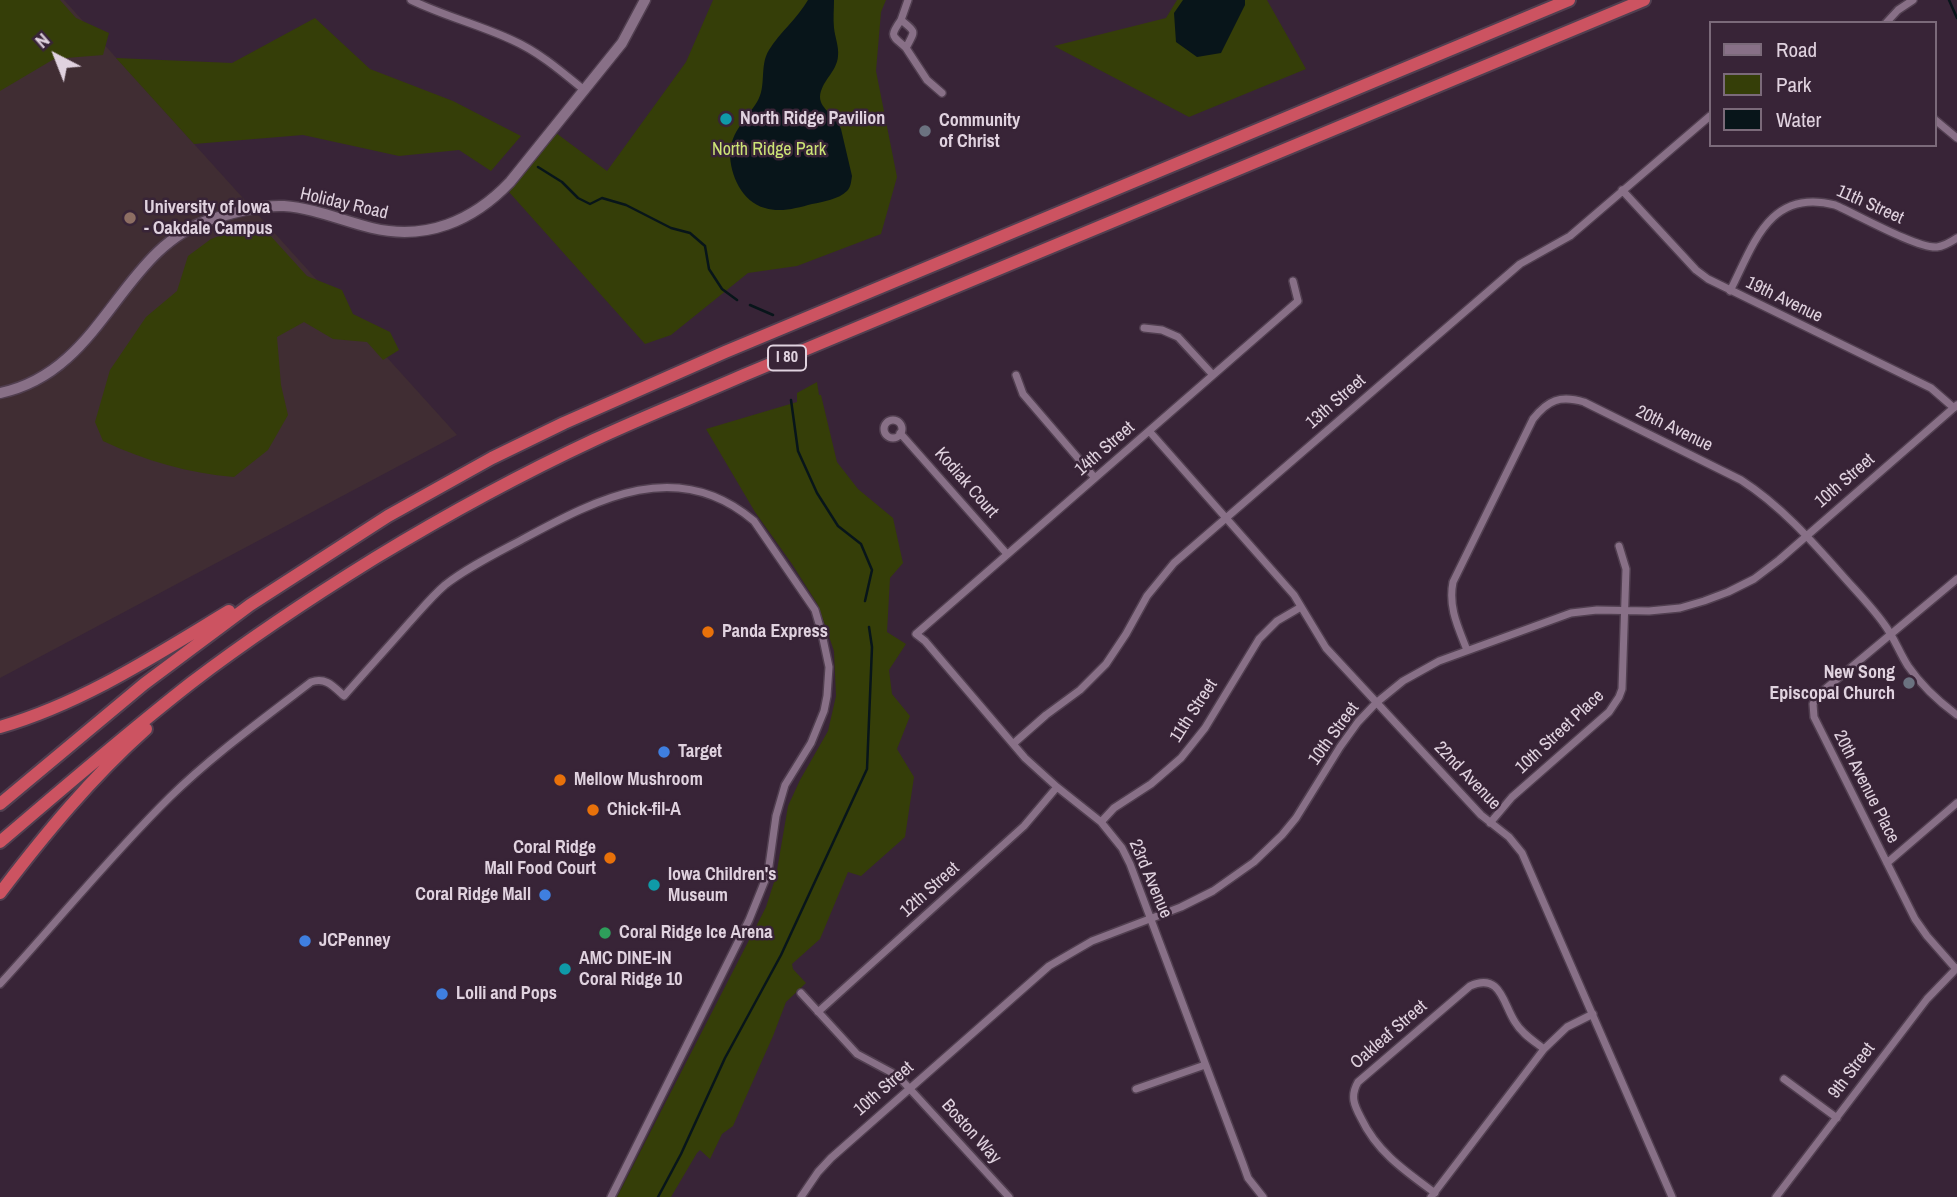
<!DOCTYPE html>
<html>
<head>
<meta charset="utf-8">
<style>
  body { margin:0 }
  #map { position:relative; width:1957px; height:1197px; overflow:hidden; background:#382437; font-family:"Archivo Narrow",sans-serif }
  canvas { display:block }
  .legend { position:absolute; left:1709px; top:21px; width:228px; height:126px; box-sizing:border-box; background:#382437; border:2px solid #7b6a7a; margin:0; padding:9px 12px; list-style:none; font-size:21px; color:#e0d2df }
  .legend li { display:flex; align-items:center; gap:14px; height:35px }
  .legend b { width:35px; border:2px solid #7b6a7a }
  .north { position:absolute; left:21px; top:21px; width:70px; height:70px; -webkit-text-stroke:5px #382437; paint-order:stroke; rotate:318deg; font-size:19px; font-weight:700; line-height:28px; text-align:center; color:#e0d2df }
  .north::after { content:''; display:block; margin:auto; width:24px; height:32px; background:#e0d2df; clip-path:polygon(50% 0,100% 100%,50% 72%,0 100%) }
</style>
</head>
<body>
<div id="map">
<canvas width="1957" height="1197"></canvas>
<ul class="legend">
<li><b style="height:9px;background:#887087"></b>Road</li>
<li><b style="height:19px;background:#353e08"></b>Park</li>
<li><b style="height:19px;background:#08151a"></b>Water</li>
</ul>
<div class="north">N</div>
</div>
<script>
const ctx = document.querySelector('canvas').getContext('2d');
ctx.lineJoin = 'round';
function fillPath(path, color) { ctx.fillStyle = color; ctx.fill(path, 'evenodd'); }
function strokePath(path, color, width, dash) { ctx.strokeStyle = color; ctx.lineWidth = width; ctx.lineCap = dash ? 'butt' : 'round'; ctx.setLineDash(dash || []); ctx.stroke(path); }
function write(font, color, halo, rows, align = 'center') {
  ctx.font = font + ' "Archivo Narrow",sans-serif'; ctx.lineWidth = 5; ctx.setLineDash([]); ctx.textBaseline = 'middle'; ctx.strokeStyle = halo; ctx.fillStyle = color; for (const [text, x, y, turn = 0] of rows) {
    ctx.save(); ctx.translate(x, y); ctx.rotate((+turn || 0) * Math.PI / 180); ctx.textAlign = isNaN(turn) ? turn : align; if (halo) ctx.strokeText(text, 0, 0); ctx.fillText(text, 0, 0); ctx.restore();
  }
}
fillPath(new Path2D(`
  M0,0h64l393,435 -457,243z`), '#402d33');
fillPath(new Path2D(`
  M0,0h60l16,18 33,15 -6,22 -49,4 -54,32z
  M713,0h173l-5,12 -5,59 21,106 -16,57 -84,32 -49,7 -77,62 -26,9 -136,-152 47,-59 51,38 79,-109z
  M1177,0h90l39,69 -117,48 -135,-71 112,-28z
  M315,18l55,51 83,32 68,35 -30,35 -32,-21 -60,6 -96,-21 -109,9 -78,-86 116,5z
  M258,222l49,54 35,14 11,24 37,18 9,18 -16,10 -16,-18 -34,-3 -29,-17 -27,15 4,48 7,30 -20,35 -34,27c-46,-4 -88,-16 -131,-36l-8,-19 15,-52 36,-53 31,-26 11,-35 23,-17z
  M817,382l2,13h2l16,67 21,27 35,29 10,45 -13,15 -3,54 19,12 -17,26 3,24 18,22 -13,33 17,28 -9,60 -44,39 -13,-4 -28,67 -28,25 1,5 13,14 -20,19 -13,34 -40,90 -11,8 -12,25 -10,-9 -3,3 -26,44h-54l149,-290 10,-31 12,-70 12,-26 28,-49 8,-35 -2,-45 -16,-46 -26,-41 -37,-52 -49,-83 91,-27v-9z`), '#353e08');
fillPath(new Path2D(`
  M808,0h26c0,9 -1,19 0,28 1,9 5,19 4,28 -1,16 -17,25 -18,41 0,12 17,20 21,32l11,47c-1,6 -1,11 -5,15 -8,8 -24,11 -35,13 -15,4 -32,9 -47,4 -23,-6 -35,-33 -35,-55 1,-21 17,-35 27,-51 10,-16 2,-36 12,-52 11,-18 28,-31 39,-50z
  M1183,0h62v5l-24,48 -24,4 -21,-15 -2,-29z`), '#08151a');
strokePath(new Path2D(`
  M1949,0l8,18
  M538,167l24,15 16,16 12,6 12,-6 24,7 45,23 19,5 15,13 4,23 13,20 15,11
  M750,305l23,10
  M791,400l7,51 19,42 21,33 23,18 11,26 -7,31
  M658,1197l23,-43 44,-96 56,-103 86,-186 5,-122 -3,-20`), '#08151a', 2.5);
const street = new Path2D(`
  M411,0c33,16 69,25 101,40 27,12 49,31 72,50
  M901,20c16,13 14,10 5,28 -14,-13 -17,-11 -5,-28z
  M901,20l7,-20
  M1886,23l12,-13 15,-10
  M906,48l21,32 15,13
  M1934,119l23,19
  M1622,190l74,80 12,9 223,109 23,20
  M1730,291c24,-47 39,-103 105,-86 21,9 83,44 102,42 8,-1 14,-5 20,-9
  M1144,328l18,2 16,7 35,38
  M1016,375l7,19 72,84
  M884 429a9 9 0 1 1 18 0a9 9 0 1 1-18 0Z
  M1150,432l144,163 32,53 155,167 28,22 13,16 150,344
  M900,433l107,121
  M1467,650c-9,-23 -19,-43 -14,-68l80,-163c15,-19 27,-24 51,-17l157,78c39,25 70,60 101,95 14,16 30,32 42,49 10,13 15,28 24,42 13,19 30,35 49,49
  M1013,744l33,-29 34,-25 26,-26 20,-30 21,-38 27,-33 346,-299 50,-28 140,-120
  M1101,822l13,-14 37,-24 30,-26 24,-30 54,-89 18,-18 24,-14
  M1490,823l22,-26 97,-85 10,-15 3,-8 4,-120 -7,-23
  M1887,863l70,-60
  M1956,969l-29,-33 -12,-17 -101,-202 -1,-13 5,-9 139,-116
  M0,984c57,-62 110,-128 170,-187 43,-42 93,-78 141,-115 15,-5 22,4 33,14 21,-24 43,-48 64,-72 12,-13 23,-27 37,-39 23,-18 52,-32 78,-46 76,-41 155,-83 231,-18l61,89 7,24 7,33 -2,29 -3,15 -13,32 -26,42 -9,31 -8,57 -19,47 -138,277
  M801,993l56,61 41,22 111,121
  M818,1012l206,-186 33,-39
  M1784,1079l53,39
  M1136,1089l69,-24
  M1435,1193c-30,-22 -58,-41 -74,-75 -7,-13 -11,-22 -3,-36l112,-96c31,-14 33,18 45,36 7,12 19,19 29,27
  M801,1197l17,-25 13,-14 218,-192 43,-25 89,-34 32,-16 41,-29 28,-27 14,-17 44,-71 18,-25 18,-19 27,-22 36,-20 132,-48 26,-3 52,1 31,-3 24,-7 24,-9 26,-13 25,-19 178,-155
  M1263,1197l-15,-19 -5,-14 -113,-300 -8,-16 -21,-26 -44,-35 -32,-29 -100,-117 -9,-7 382,-333 -5,-20
  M1431,1197l113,-148 23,-22 26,-13
  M1776,1197l151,-198 30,-31`);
const secondary = new Path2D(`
  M0,393c105,-22 119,-145 212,-174 23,-7 48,-14 72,-13 30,2 59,15 88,22 54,13 101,-7 138,-46l112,-139 23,-43`);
const highway = new Path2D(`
  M0,727c83,-24 156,-72 229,-116
  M0,804l144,-120 106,-79 138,-89 104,-58 72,-35 161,-71 844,-352
  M0,842c63,-54 126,-108 191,-159 59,-45 121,-86 184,-125 71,-43 144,-83 219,-118 49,-23 100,-43 150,-65l900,-375
  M0,893c45,-59 91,-115 146,-164`);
strokePath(street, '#513f50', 10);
strokePath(secondary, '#513f50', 13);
strokePath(highway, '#513f50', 16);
strokePath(street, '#887087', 7);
strokePath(secondary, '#887087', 10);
strokePath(highway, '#cc5361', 12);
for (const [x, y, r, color] of [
  [726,119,7,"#0f9aa8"],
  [925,131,7,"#6b7280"],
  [130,218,7,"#8d6e63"],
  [708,632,7,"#e8710a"],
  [1909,683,7,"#6b7280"],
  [664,752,7,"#3f7fe0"],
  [560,780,7,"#e8710a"],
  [593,810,7,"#e8710a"],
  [610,858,7,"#e8710a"],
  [654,885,7,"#0f9aa8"],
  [545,895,7,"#3f7fe0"],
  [605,933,7,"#2e9e5b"],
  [305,941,7,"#3f7fe0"],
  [565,969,7,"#0f9aa8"],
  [442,994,7,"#3f7fe0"]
]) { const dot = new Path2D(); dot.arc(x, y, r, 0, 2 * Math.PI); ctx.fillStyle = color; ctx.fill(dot); strokePath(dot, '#382437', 2.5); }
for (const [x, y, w] of [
  [787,358,38]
]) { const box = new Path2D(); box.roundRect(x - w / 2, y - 12.5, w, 25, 5); ctx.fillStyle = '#382437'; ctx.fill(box); strokePath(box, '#e0d2df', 2); }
write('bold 16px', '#e0d2df', null, [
  ["I 80",787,358]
]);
write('bold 18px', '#e0d2df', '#382437', [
  ["North Ridge Pavilion",740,119],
  ["Community",939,121],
  ["of Christ",939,142],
  ["University of Iowa",144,208],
  ["- Oakdale Campus",144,229],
  ["Panda Express",722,632],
  ["New Song",1895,673,"right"],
  ["Episcopal Church",1895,694,"right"],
  ["Target",678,752],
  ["Mellow Mushroom",574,780],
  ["Chick-fil-A",607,810],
  ["Coral Ridge",596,848,"right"],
  ["Mall Food Court",596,869,"right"],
  ["Iowa Children's",668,875],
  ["Museum",668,896],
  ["Coral Ridge Mall",531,895,"right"],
  ["Coral Ridge Ice Arena",619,933],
  ["JCPenney",319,941],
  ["AMC DINE-IN",579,959],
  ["Coral Ridge 10",579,980],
  ["Lolli and Pops",456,994]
], 'left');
write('18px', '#cde476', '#382437', [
  ["North Ridge Park",769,150]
]);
write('18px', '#e0d2df', '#382437', [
  ["Holiday Road",344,204,13],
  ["11th Street",1870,205,24],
  ["19th Avenue",1784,300,26],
  ["13th Street",1336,402,-41],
  ["20th Avenue",1674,429,26],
  ["14th Street",1105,449,-41],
  ["10th Street",1845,481,-41],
  ["Kodiak Court",966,483,49],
  ["11th Street",1194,711,-57],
  ["10th Street Place",1560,732,-43],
  ["10th Street",1334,734,-54],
  ["22nd Avenue",1467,776,46],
  ["20th Avenue Place",1866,787,63],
  ["23rd Avenue",1150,879,67],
  ["12th Street",930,890,-42],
  ["Oakleaf Street",1389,1035,-41],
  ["9th Street",1852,1071,-53],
  ["10th Street",884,1089,-41],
  ["Boston Way",971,1132,48]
]);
</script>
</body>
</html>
